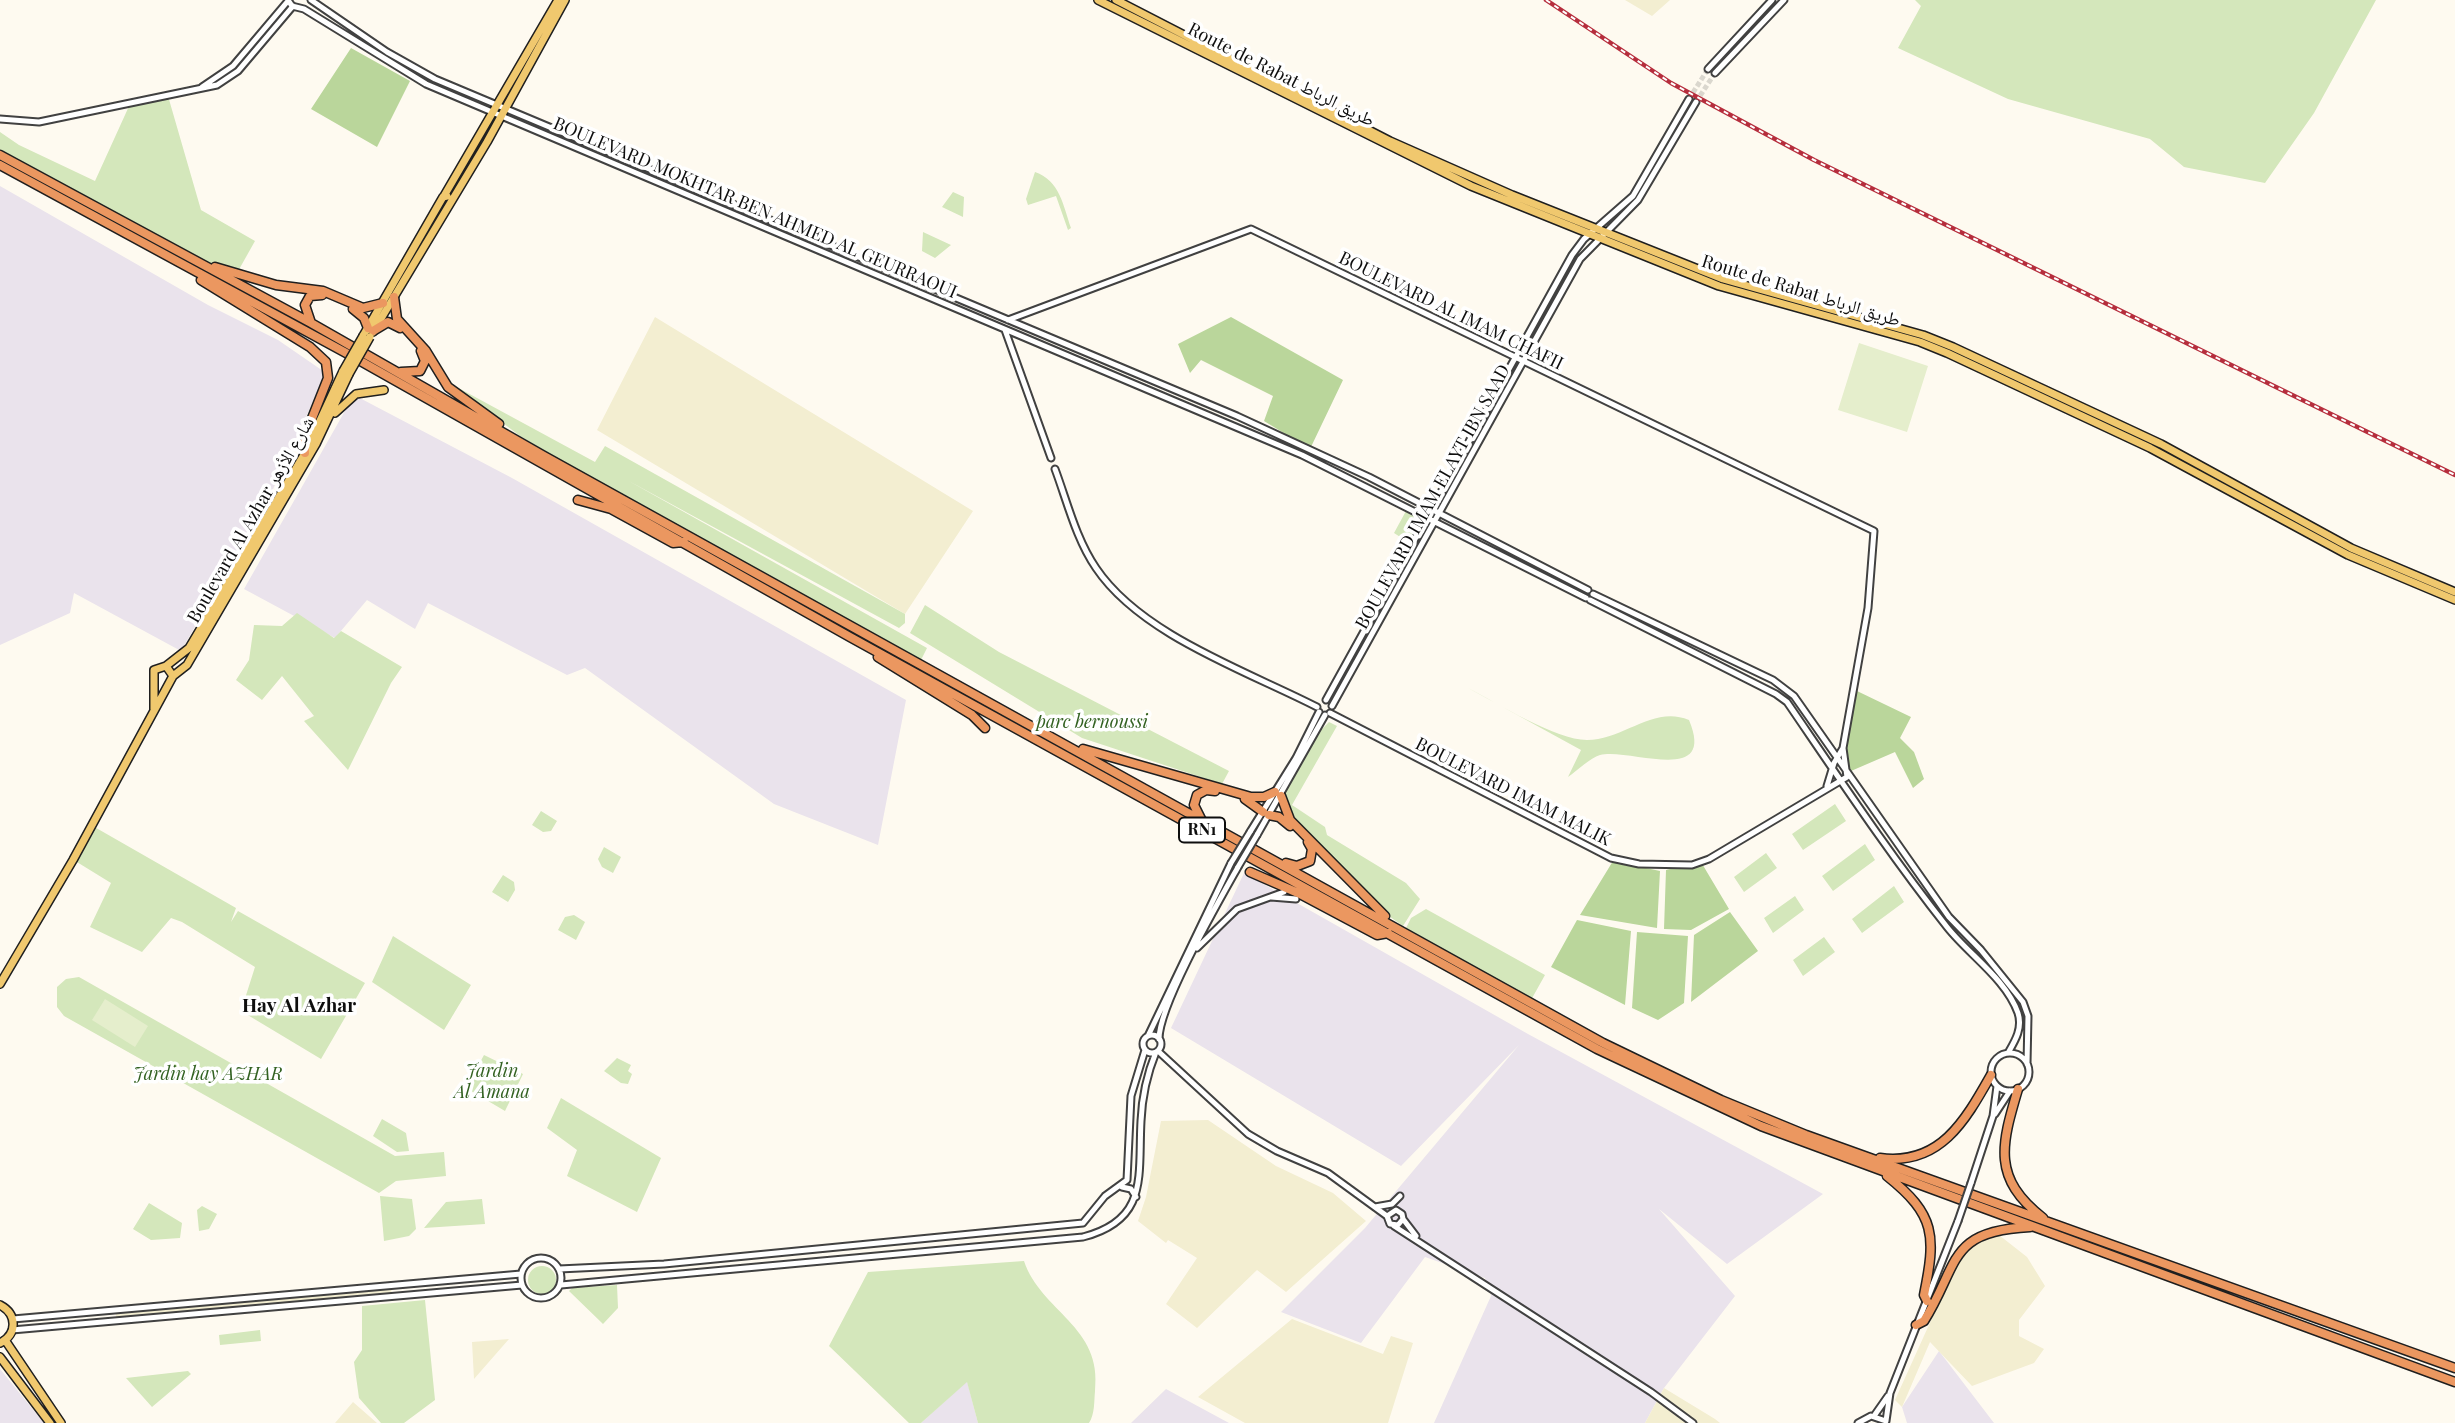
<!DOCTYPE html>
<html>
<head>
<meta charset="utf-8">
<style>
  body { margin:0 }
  canvas { display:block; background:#fefaf0 }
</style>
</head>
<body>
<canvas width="2455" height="1423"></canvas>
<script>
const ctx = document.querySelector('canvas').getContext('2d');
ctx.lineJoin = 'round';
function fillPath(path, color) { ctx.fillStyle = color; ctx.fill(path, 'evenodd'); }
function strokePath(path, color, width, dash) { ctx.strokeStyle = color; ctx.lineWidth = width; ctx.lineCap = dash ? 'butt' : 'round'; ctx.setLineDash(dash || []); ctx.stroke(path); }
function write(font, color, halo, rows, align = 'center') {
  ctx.font = font + ' "Playfair Display","Noto Naskh Arabic",serif'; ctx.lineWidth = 7; ctx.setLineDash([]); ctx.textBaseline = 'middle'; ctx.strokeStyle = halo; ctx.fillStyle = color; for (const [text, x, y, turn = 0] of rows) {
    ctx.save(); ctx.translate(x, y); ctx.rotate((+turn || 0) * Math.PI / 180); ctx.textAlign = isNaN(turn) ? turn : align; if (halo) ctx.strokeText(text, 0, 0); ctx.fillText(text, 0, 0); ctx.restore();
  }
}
fillPath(new Path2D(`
  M0,186l208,119 70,35 48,33 -58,127 -87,151 -107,-58 -4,20 -70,32z
  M354,395l158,83 394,222 -28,145 -104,-41 -189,-136 -18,7 -139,-72 -13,26 -48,-29 -32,38 -91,-49z
  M1244,873l284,161 295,160 -96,70 -68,-55 76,87 -71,92 -19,35h-211l57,-127 -6,-18 -60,-21 -64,86 -80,-31 84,-84 154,-183 -118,121 -230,-138z
  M1939,1351l55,72h-87l-5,-16z
  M0,1369l44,54h-44z
  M967,1381l11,42h-57z
  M1166,1389l63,34h-98z`), '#eae3ec');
fillPath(new Path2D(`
  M1625,0h45l-18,16z
  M655,317l318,194 -68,103 -308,-184z
  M1208,1120l68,46 57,27 33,28 -80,71 -29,-22 -60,58 -31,-24 31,-46 -29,-18 -2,3 -28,-22 8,-24 15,-76z
  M1999,1235l28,22 18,29 -26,34v16l25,13 -10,14 -62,23 -42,-44 -28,65 -7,-7 66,-146 24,-16z
  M391,1285l1,13 -276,22v-13z
  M1292,1319l91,35 8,-18 22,7 -25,80h-143l-47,-26z
  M509,1339l-35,40 -2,-37z
  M1664,1388l51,31 5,4h-75z
  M353,1402l24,21h-42z`), '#f3eed1');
fillPath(new Path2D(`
  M1915,0h461l-62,113 -49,70 -81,-16 -34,-28 -142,-40 -110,-51 23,-42z
  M168,96l33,114 54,31 -18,32c-83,-26 -161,-77 -237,-118v-23l19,13 76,36 35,-77z
  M1035,172c25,9 28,33 36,56l-3,2 -12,-34 -28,9 -2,-6z
  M953,192l11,5 -1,20 -21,-10z
  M923,232l28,13 -16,13 -13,-7z
  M453,385l142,77 10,-16 300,168v9l-6,5 -272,-148 300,168 -6,12 -359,-199 -42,-25z
  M1406,511l15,9 -13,22 -14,-9z
  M925,605l74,47 230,119 -7,13 -140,-46 -172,-105z
  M297,613l37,25 7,-7 61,36 -11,16 -43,87 -44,-49 10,-5 -32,-40 -20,24 -26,-20 13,-20 5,-35 28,1z
  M1468,688c29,15 88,52 119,52 37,0 66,-35 102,-20 28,67 -61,27 -89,35 -10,3 -22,15 -32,22l13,-27z
  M1329,722l8,4 -45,79 33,22 2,8 79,48 14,16 -17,27 -20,-14 -98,-96 -4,-17 37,-66z
  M1835,804l11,17 -43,29 -11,-16z
  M541,811l16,10 -6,10 -8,1 -11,-7z
  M91,825l145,83 -5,14 7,-11 127,72 -44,76 -80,-48 14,-44 -73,-45 -11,-4 -29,34 -52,-25 21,-44 -39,-24z
  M1865,844l10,16 -42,31 -11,-15z
  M604,847l17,10 -8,16 -11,-6 -4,-8z
  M1766,853l11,15 -33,24 -10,-15z
  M503,875l11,7 1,8 -7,12 -16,-10z
  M1894,886l10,16 -42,31 -10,-14z
  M1795,896l9,14 -31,23 -9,-15z
  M1426,909l119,66 -14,25 -125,-72 5,-10z
  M574,915l11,7 -9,18 -18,-10 7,-13z
  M393,936l78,49 -27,45 -72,-48z
  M1824,937l11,15 -32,24 -10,-16z
  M79,977l316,179 49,-4 2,24 -50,5 -17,12 -315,-177 -7,-9v-20l9,-8z
  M484,1055l39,19 -18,37 -39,-23z
  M617,1058l14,7 -3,6 4,3 -4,10 -7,-1 -17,-12z
  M561,1098l100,60 -24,54 -70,-36 10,-26 -30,-22z
  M382,1119l24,14 3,18 -12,1 -24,-16z
  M380,1196l32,3 4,30 -7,7 -25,5z
  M482,1199l3,25 -61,4 22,-26z
  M149,1203l33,20 -2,15 -29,2 -18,-11z
  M202,1206l15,8 -8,15 -10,2 -2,-21z
  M1024,1261c17,51 79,65 71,130 -1,10 0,23 -6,32h-111l-11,-41 -46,41h-12l-80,-77 39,-74z
  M528 1280a14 14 0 1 1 28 0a14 14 0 1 1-28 0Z
  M617,1285l1,23 -15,16 -34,-33 3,-3z
  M425,1300l10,100 -31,23h-23l-22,-25 -5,-36 8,-12v-44z
  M260,1330l1,11 -41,4 -1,-10z
  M188,1371l3,3 -39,33 -26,-29z`), '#d4e7bb');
fillPath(new Path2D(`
  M351,48l59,33 -33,66 -66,-38z
  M1231,317l112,63 -33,69 -46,-28 9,-25 -72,-36 -11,13 -12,-29z
  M1857,691l54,26 -11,21 14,14 10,27 -11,9 -18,-36 -44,19 -7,-17z
  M1613,861l47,10 -3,57 -77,-13z
  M1701,862l28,47 -38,21 -27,-1 2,-59z
  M1730,912l28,39 -67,51 3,-67z
  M1577,920l54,11 -6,74 -74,-38z
  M1637,932l51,4 -4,67 -26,17 -26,-12z`), '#bad69b');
fillPath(new Path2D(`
  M1859,343l69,23 -21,66 -69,-22z
  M105,999l43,27 -13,21 -43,-27z`), '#e5eecc');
strokePath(new Path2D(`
  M1689,99l19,-30
  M1696,102l19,-29`), '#dad7ce', 5, [5, 2.5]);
const minor = new Path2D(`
  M288,0l4,6 12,3 122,75 876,371 284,143
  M311,0l76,52 48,27 802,337 132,61 219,113
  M1708,69l64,-69
  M1715,73l69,-73
  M202,87l31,-21 55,-65
  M0,119l39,3 178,-37 21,-14 55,-65
  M1008,320l243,-91 623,302 -6,77 -25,140 4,29 -138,82 -17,6 -53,-1 -28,-6 -281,-145
  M1005,330l46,128
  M1055,469c12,32 21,70 41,99 45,67 151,103 221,139
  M1593,594l180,86 21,16 155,221 32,33 42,52 5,14 -1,48
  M1590,600l186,94 11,8c52,76 103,153 160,225 22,28 59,52 71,86 5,15 -3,28 -10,40
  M1326,700l246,-445 12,-16 49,-43 56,-97
  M1332,706l248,-447 58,-59 58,-98
  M1827,786l7,-23 9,-15
  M1250,832l46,-74 23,-46
  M1257,835l68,-120
  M1271,897l25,2
  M1197,948l40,-39 47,-17
  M1143 1044a9 9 0 1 1 18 0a9 9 0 1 1-18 0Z
  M1148,1036l83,-173
  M1159,1039c0,-34 60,-138 79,-172
  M1158,1051l90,83 29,17 51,22 59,43 3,8 8,1 5,-6 -1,-5 -6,-4 -9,6
  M1991 1072a19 19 0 1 1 38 0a19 19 0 1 1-38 0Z
  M1995,1114l15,-23
  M1971,1183l22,-67 4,-30
  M1122,1187l9,2 5,8
  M1375,1207l17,-3 8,-8
  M1403,1219l13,17
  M1394,1226l257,166 42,31
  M521 1278a20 20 0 1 1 40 0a20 20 0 1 1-40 0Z
  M559,1269l105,-5 419,-41 22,-27 22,-16 4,-84 14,-46
  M561,1285l522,-48c66,-17 55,-61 58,-116 1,-24 6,-47 15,-69
  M13,1319l508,-45
  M12,1330l510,-45
  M1874,1416l14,-20
  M1886,1421l4,-28 68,-172
  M1858,1423l13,-7 15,5`);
const major = new Path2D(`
  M1098,0l373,186 248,100 201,56 27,11 203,95 198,107 107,45
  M1116,0l274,141 122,54 211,84 200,56 30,12 208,97 190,104 104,44
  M444,196l114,-196
  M373,332l114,-190 78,-142
  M363,336l80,-139 4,-1
  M335,413l21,-19 28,-4
  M166,666l23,-18 116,-195 38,-82
  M173,676l14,-11 129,-221 33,-70
  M154,709v-39l12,-4 7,10
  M0,984l73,-124 100,-184
  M0,1305c17,9 18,29 0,38
  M5,1340l56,83
  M0,1357l50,66`);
const highway = new Path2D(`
  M0,155l311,168 233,133 1059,587 118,57 85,35 649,233
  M0,165l348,189 502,283 747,412 164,77 694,256
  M215,267l61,18 47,6 40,17 20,-5
  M201,280l109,67 16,15 2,16 -23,58v17
  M394,297l3,22 29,32 22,36 51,37
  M353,309l11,9 4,10
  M311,323l-6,-18 5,-9 12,-1
  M373,331l15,-9 12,6
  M401,372l19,-1 5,-10 -4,-10
  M578,500l33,9 62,34 11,-1
  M878,657l94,58 13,13
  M1083,749l168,48h13l11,-5
  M1281,796l9,24 95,96
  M1245,799l18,13
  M1269,815l10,2 11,9
  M1201,819l-7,-14 3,-10 9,-5 9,1
  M1286,863l11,3 13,-5 2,-12 -4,-7
  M1250,872l48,21 79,42 11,-2
  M2018,1089c-17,57 -26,89 25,129
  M1880,1158c60,8 85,-37 111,-83
  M1887,1176c49,39 49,60 37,119l3,6
  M1916,1325l8,-4c36,-58 23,-90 106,-94`);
strokePath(minor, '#414141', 9);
strokePath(major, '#1f1f1f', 10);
strokePath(highway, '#1f1f1f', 11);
strokePath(minor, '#fff', 5);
strokePath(major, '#f0c86e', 7);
strokePath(highway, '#eb9760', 8);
const rail = new Path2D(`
  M1546,0l125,83 143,77 641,315`);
strokePath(rail, '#b62e3d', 4.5);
strokePath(rail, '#fff', 2, [5]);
const minorBridge = new Path2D(`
  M1231,863l19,-31
  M1238,867l19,-32
  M1958,1221l13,-38`);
const majorBridge = new Path2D(`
  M343,371l20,-35
  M349,374l21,-37`);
strokePath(minorBridge, '#414141', 9, []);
strokePath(majorBridge, '#1f1f1f', 10, []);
strokePath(minorBridge, '#fff', 5);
strokePath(majorBridge, '#f0c86e', 7);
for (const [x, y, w] of [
  [1202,830,46]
]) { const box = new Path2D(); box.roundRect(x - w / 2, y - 12.5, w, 25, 5); ctx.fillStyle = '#fff'; ctx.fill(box); strokePath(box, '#0e0e0e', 2); }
write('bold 16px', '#0e0e0e', null, [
  ["RN1",1202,830]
]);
write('18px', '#0e0e0e', '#fff', [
  ["Route de Rabat طريق الرباط",1281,75,27],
  ["BOULEVARD MOKHTAR BEN AHMED AL GEURRAOUI",755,208,23],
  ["Route de Rabat طريق الرباط",1801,291,17],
  ["BOULEVARD AL IMAM CHAFII",1451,311,26],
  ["BOULEVARD IMAM ELAYT IBN SAAD",1433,497,-61],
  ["Boulevard Al Azhar شارع الأزهر",251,520,-60],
  ["BOULEVARD IMAM MALIK",1513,792,27]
]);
write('italic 18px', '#336222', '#fff', [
  ["parc bernoussi",1092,722],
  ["Jardin",492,1071],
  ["Al Amana",492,1092],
  ["Jardin hay AZHAR",208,1074]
]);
write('bold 19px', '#0e0e0e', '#fff', [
  ["Hay Al Azhar",299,1006]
]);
</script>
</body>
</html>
